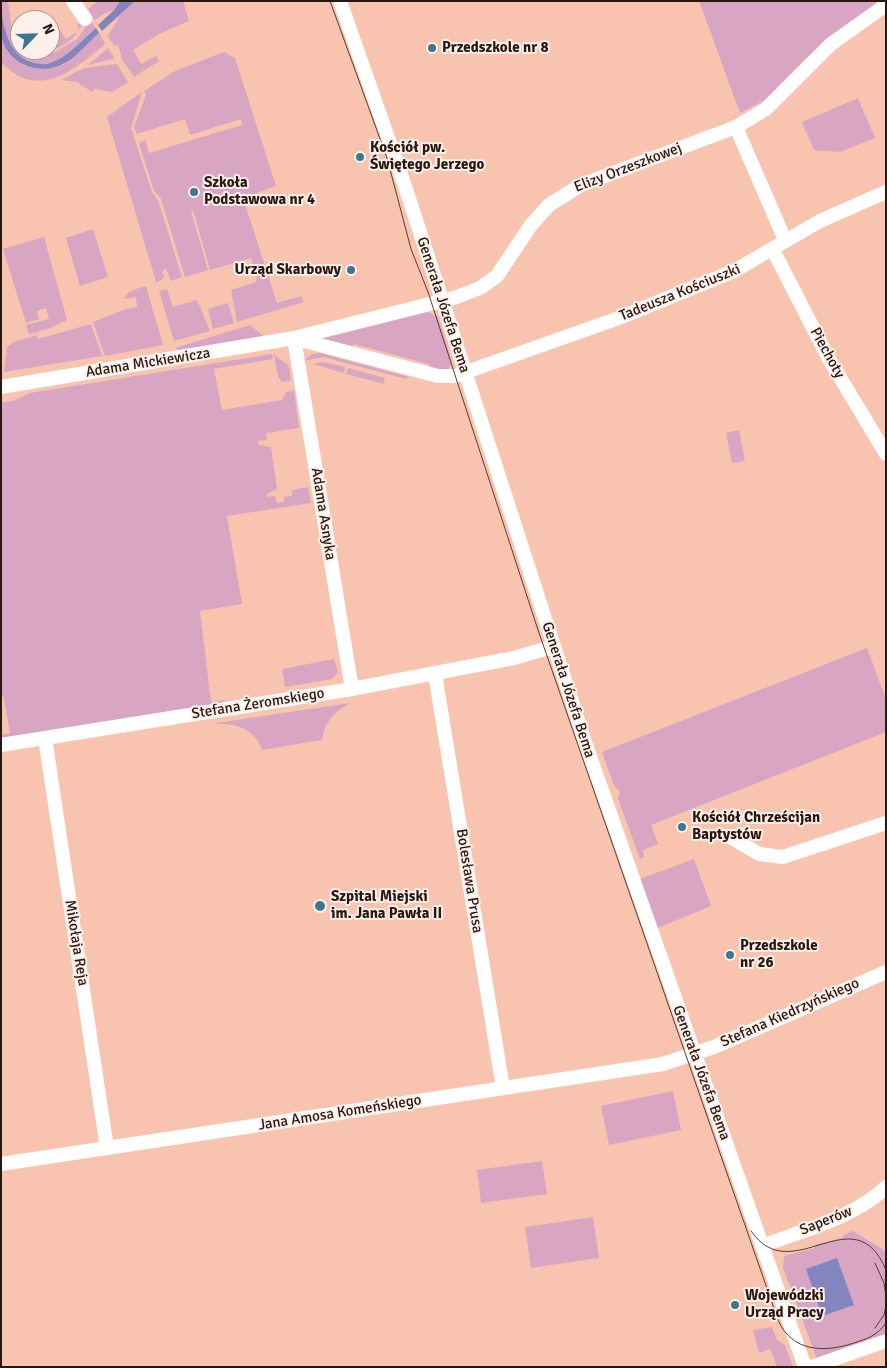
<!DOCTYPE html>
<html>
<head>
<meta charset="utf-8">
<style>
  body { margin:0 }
  #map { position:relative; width:887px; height:1368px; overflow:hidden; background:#f9c4af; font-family:Signika,sans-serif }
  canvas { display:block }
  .frame { position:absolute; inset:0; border:2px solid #2a170f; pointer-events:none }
  .north { position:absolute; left:10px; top:10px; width:50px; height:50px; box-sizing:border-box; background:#fbf0eb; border:1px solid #a79993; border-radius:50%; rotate:66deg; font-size:14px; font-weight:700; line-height:20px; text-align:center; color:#2a170f }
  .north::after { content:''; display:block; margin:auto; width:18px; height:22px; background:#39788d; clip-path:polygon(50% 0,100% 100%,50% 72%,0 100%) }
</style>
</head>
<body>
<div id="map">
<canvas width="887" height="1368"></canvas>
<div class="frame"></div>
<div class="north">N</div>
</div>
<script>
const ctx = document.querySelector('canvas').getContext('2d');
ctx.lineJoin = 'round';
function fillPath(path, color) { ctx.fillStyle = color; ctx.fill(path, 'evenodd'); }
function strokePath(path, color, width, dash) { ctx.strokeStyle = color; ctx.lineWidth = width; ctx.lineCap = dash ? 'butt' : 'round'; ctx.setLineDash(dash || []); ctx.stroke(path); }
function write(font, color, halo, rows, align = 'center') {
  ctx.font = font + ' Signika,sans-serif'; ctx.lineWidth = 4; ctx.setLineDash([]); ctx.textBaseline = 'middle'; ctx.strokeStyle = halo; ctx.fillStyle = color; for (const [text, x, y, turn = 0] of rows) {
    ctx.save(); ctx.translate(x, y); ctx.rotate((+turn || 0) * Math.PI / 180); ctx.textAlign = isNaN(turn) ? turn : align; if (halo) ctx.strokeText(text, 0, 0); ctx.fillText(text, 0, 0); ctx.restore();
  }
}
fillPath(new Path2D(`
  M1,1h7l3,23 9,26 19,4 15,-1 23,-14 13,-18 6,7c-14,12 -28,29 -46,35 -5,2 -9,1 -15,0 -27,-5 -33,-38 -34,-62z
  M98,1h21l-5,9 -9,3 -10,7 -7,-11z
  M135,1h48l6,20 -28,12 -28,17 8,14 15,-8 3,5 -25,16 -12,-18 -4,-14 -4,1 -6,-10 12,-21z
  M699,1h180l-74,58 -40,41 -25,13z
  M83,20c-3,15 -18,27 -33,30v-20l7,-4 9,13 14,-9 -3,-5z
  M99,33l6,10 -1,2c-31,26 -67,56 -103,17v-24l7,14 17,14 38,-1z
  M108,48l6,9 -1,2 -25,6z
  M224,52l11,6 41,128 -33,12 34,105 24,-7 3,6 -67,20 -6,-32 25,-8 1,-4 -6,-20 -41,12 -17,-60 -2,1 17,59 -23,7 -24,-78 -7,-8 -15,-48 6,-3 4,13 93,-28 -1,-6 -51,16 -5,-16 -48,15 -3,-7 12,-32 -2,-4 31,-20z
  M117,64l11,18 -16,10 -18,-3 -2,3 -15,-10 -16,-2 23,-12z
  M142,92l-11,36 21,64 6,8 24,77 -11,4 -5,-13 -4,4 2,4 -2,4 -6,2 -49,-165z
  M858,98l17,40 -35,14 -26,-2 -12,-28z
  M93,229l15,48 -28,9 -14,-48z
  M44,237l23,83 -17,8 -21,6 -3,-9 23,-6 -3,-11 -9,3 2,8 -13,4 -23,-74z
  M146,286l17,59 -58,11 -12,-34 33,-13 11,-2 -1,-10 -12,2c4,-9 13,-10 22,-13z
  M167,289l6,18 24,-7 13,31 -36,10 -15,-50z
  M228,303l6,20 -21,6 -5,-20z
  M427,312l11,5 14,45 -4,9 -13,1 -6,-8 -75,-20 -4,7 -34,-11z
  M91,324l11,32 -98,16 3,-25 7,-5 23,-7 1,4z
  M250,325l16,13 -86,13 -5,-3z
  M320,353l89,24 -3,2 -83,-22 -19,4 8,-7z
  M272,354l1,5 -59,10 8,41 60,-10 4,-8 8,-2 5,38 -33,5 1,7 -9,1v4l13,2 6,42 -10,5v3l8,-1 2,7 7,-1v-5l8,-1v-6l16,-3 3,16 -84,13 15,88 -42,7 11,91 13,-2 -1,5 -222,34v-4l9,-2 -6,-35 -3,-3v-292l12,-2 17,-8z
  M274,354l15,12 2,15 -9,1 -4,-5z
  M323,362l22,5 -1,6 -31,-9z
  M348,368l37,10 -1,6 -38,-10z
  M739,430l6,31 -13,2 -6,-30z
  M867,648l19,51v33l-235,93 7,19 -15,6 1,7 -4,2 -22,-60 2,-8 -6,-5 -12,-34z
  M334,659l4,13 -6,7 -47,8 -3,-18z
  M350,703c-16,9 -25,18 -28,37l-60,10c-8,-24 -30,-27 -52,-26z
  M694,859l17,47 -56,23 -18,-49z
  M673,1091l8,39 -72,15 -8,-39z
  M542,1161l5,33 -66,9 -4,-33z
  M593,1217l6,41 -68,10 -6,-41z
  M853,1231l31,19 2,5v79l-69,25 -34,-91 1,-12 31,-8 -1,-3 28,-7 3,-4z
  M772,1327l5,13 8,5 8,22h-16l-7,-18 -11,4 -6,-23z`), '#d8a5c3');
fillPath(new Path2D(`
  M120,1h15l-33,30 -4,-6 16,-15z
  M1,8c3,23 9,50 34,55 5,1 10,2 15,0 18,-6 32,-23 46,-35l3,5c-12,10 -24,26 -38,32 -23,10 -52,-1 -59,-26 -2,-9 -1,-21 -1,-31z
  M837,1258l17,47 -32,11 -16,-47z`), '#8485be');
strokePath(new Path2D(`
  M73,1l12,18
  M340,1l65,185 180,556 220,625
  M736,127l49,113
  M773,250l56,109 57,95
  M294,338l58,351
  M297,339l141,37h17l164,-58 115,-47 86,-50 66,-29
  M1,387l293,-49 160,-40 26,-10 17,-12 34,-51 18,-20 32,-20 155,-58 30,-18 65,-65 55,-39
  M435,674l68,414
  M45,738l62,410
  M1,745l351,-56 162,-31 31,-9h9
  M730,837l29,17 24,3 103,-34
  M1,1164l662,-100 51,-17 172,-75
  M762,1246c39,-15 94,-29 124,-59
  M811,1367l75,-26`), '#fff', 14);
strokePath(new Path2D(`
  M330,1l57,157 24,91 17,43 110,338 240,690c14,32 46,33 76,23 13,-4 24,-8 32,-20
  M751,1231c41,60 103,-38 135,39
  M875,1263l9,20 2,13
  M875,1328l9,-13 2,-9`), '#563c31', 1);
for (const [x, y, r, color] of [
  [432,48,5,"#39788d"],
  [360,157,5,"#39788d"],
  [194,192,5,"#39788d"],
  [351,270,5,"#39788d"],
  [682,827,5,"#39788d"],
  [320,906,6,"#39788d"],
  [730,955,5,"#39788d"],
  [735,1305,5,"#39788d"]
]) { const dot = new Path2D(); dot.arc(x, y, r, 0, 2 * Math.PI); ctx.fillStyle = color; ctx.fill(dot); strokePath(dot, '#fbf0eb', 2); }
write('bold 15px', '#2a170f', '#fbf0eb', [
  ["Przedszkole nr 8",442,48],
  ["Kościół pw.",370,148],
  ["Świętego Jerzego",370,165],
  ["Szkoła",204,183],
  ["Podstawowa nr 4",204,200],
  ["Urząd Skarbowy",341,270,"right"],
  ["Kościół Chrześcijan",692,818],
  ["Baptystów",692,835],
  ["Szpital Miejski",331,897],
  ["im. Jana Pawła II",331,914],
  ["Przedszkole",740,946],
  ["nr 26",740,963],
  ["Wojewódzki",745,1296],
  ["Urząd Pracy",745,1313]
], 'left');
write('15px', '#2a170f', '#fbf0eb', [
  ["Elizy Orzeszkowej",628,168,-21],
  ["Tadeusza Kościuszki",680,293,-22],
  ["Generała Józefa Bema",443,305,72],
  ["Piechoty",827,353,61],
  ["Adama Mickiewicza",148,363,-9],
  ["Adama Asnyka",323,514,81],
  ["Generała Józefa Bema",568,690,72],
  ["Stefana Żeromskiego",258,704,-9],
  ["Bolesława Prusa",469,881,81],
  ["Mikołaja Reja",76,943,81],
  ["Stefana Kiedrzyńskiego",790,1013,-24],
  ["Generała Józefa Bema",701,1073,70],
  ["Jana Amosa Komeńskiego",340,1113,-9],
  ["Saperów",826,1221,-22]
]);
</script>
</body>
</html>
